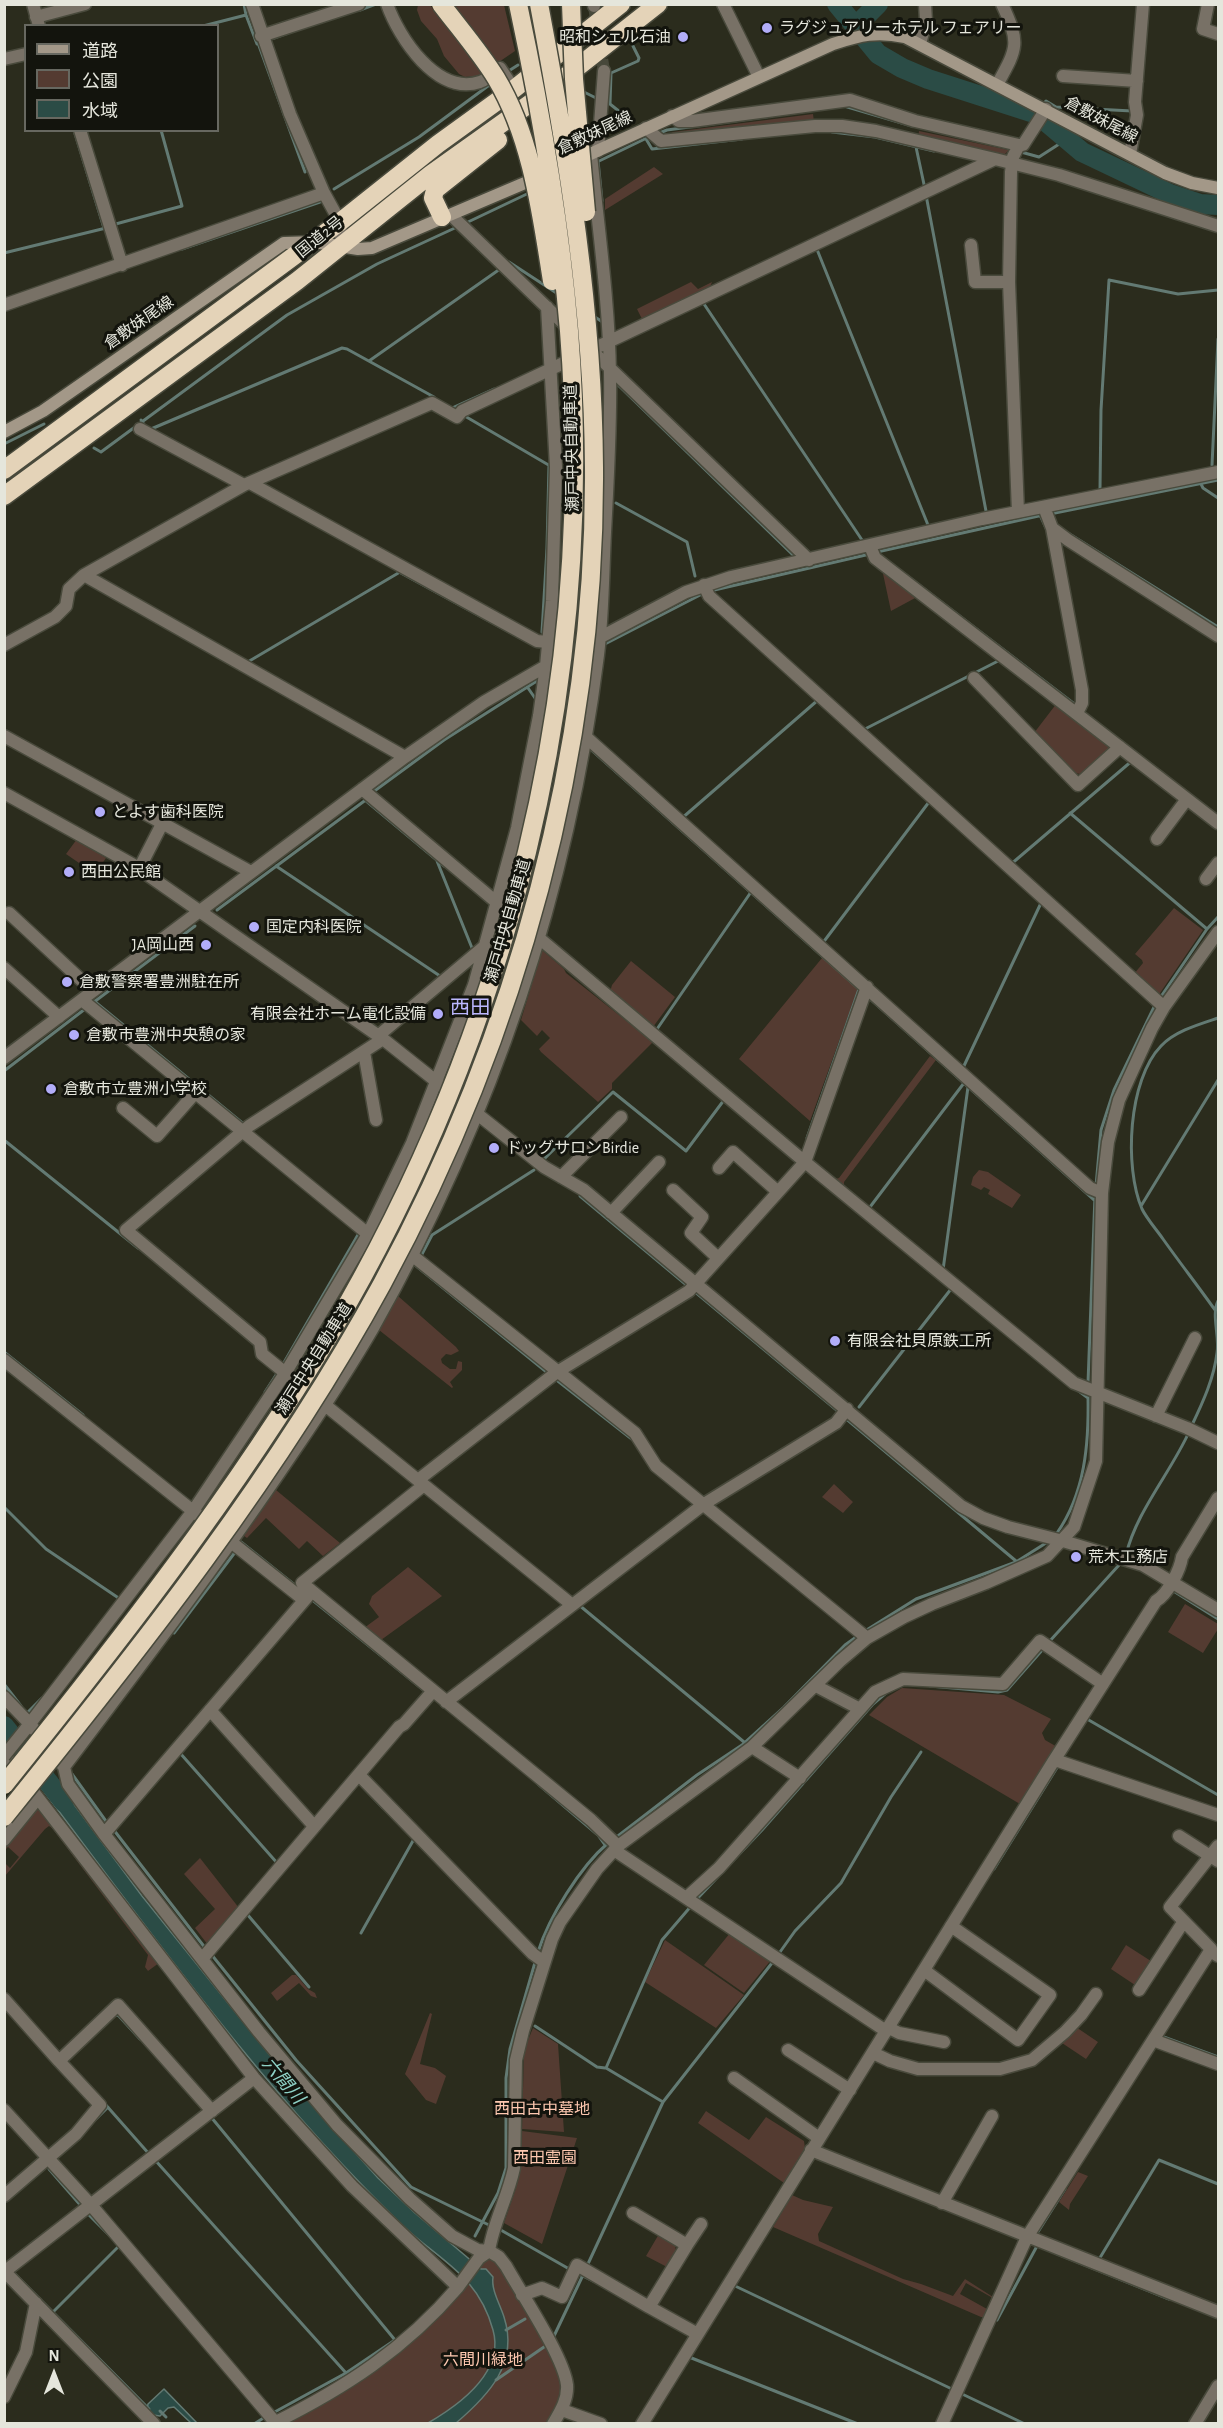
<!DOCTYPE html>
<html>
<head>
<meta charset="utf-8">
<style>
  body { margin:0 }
  #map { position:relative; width:1223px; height:2428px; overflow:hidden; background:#2b2c1d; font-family:"Alegreya Sans","Noto Sans JP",sans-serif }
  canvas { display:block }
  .frame { position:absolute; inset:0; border:6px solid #e5e6dc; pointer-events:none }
  .legend { position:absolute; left:24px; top:24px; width:195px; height:108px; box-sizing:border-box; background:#13140d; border:2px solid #676860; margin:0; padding:8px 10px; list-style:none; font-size:18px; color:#e5e6dc }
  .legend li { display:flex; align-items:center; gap:12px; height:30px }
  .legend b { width:30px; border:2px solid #676860 }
  .north { position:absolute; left:24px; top:2344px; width:60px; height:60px; -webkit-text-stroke:4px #13140d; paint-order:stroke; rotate:0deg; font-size:16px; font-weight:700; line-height:24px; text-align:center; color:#e5e6dc }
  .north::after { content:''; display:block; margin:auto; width:21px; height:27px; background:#e5e6dc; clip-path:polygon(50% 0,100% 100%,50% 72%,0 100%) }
</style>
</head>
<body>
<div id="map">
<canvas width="1223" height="2428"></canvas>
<div class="frame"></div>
<ul class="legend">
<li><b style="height:8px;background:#a39888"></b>道路</li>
<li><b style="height:16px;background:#543b31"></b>公園</li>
<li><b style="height:16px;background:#2b4c46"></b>水域</li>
</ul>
<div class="north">N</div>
</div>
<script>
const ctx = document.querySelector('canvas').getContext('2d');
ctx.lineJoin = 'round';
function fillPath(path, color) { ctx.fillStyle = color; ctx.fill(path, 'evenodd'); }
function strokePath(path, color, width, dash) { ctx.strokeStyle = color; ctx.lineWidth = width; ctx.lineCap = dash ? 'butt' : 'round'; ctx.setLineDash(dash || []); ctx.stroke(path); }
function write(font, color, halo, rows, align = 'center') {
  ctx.font = font + ' "Alegreya Sans","Noto Sans JP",sans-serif'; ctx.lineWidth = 6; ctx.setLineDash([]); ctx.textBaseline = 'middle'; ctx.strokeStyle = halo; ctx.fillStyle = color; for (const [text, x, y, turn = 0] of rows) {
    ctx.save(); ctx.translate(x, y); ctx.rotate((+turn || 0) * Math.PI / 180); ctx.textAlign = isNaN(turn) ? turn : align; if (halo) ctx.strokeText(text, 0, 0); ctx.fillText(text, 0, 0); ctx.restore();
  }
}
fillPath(new Path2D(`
  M418,5h12l55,70 -20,2 -6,-3 -15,-18 -7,-17 -16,-18 -4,-11z
  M451,5h53l11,46 -19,13z
  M813,114l1,8 -150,15 9,-5z
  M919,131l90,19 -4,4 -7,1 -80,-15z
  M654,167l9,7 -58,36v-11z
  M691,282l7,7 14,-7 -2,5 -68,32 -5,-10z
  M882,569l35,28 -26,14z
  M1057,703l53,41 -1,6 -28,24 -8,-1 -39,-40z
  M77,839l29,19 -11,16 -29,-20z
  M1174,908l29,22 -45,66 -24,-22 9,-11 -1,-3 -7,-6z
  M542,950l22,19 2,4 87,69 -41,41v6l-14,13 -57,-50 -2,-3 11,-11 -8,-8 -5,6 -16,-16z
  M822,958l36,31 -48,132 -71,-62z
  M631,961l44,36 -22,30 -43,-35 2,-7z
  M930,1056l6,4 -92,122v5l-9,-8 4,-1z
  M979,1170l9,2 33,23 -9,13 -24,-14 2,-4 -6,-3 -3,3 -10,-5 2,-8z
  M398,1296l58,51 3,4 -8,4 -5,-1 -5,5 1,4 8,6h6l2,-8 4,1v8l-12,12 3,5 -1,1 -73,-58z
  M834,1484l19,18 -10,11 -21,-16z
  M276,1490l64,53 -17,13 -16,-15 -8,8 -33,-31 -19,20 -3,-2z
  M408,1567l34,29 -61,44h-3l-14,-12 15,-11 -10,-13 3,-8z
  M1185,1604l33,20v5l-15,24 -35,-21z
  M902,1688l102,7 47,24 -9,14 3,7 14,8 -10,8 -29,48 -151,-89 18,-18z
  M37,1805l122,158 -11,8 -3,-4 3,-12 -96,-127 -3,-2 -4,3 -40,47v-13l5,5 9,-11 -11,-10 -3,3v-5z
  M200,1858l39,50 -31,37 -13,-17 20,-19 -31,-35z
  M730,1933l41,27 -27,33 -40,-28z
  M665,1940l79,55 -28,33 -71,-46z
  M1126,1945l28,18 -16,24 -27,-18z
  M292,1975h4l12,14 7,4 2,5 -6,-2 -12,-13 -22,18 -6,-8z
  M430,2013l2,1 -12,50 15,4 11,8 -10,28 -10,-4 -21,-26z
  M1073,2025l25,17 -12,17 -27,-18z
  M533,2028l25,16 6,88 -42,-3 2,-79z
  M706,2111l43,29 17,-23 38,24 1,7 -21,35 -86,-60z
  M522,2131l55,7 -35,106 -38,-21 12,-35z
  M1078,2172l10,4 -18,28 -1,6 -10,-8z
  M792,2195l11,5 30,7 -15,27 1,7 84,38 18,5 32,12 12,-17 28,18 1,4 -8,16h-5l-208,-90zM966,2283l25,14 1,4 -5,8 -27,-15z
  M659,2234l16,10 1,8 -9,15 -21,-11z
  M483,2259l10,1 9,5 57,105 4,20 -14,33 -270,1 103,-59z`), '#543b31');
const water = new Path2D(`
  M53,1776l89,120 148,184 88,98 37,35 66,56h5l7,8c-2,13 7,27 11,40 15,46 -15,78 -48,106h-28c31,-18 77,-50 65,-93 -15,-56 -54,-69 -93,-107 -135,-130 -245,-285 -358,-434z
  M164,2389l33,34h-6l-17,-16 -6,1 -8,8 -7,-1 -6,-6 1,-5z`);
fillPath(water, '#2b4c46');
strokePath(water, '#637a73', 1.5);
strokePath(new Path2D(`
  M244,4l2,11
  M360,10l16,-6
  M203,26l43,-11 11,29
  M274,38l14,-5
  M258,43l47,129
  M507,72l11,-7
  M582,91l16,8
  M1044,103l2,-2 10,6 76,4
  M844,106l68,20
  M630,120l-20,-16 1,-31 27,-12 1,-3 -6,-12
  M74,130l30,98
  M832,132l43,5 59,14
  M657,134l10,-4 105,-14
  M646,139l6,10 90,-10
  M916,147l9,42
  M1021,152l18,5 28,-18
  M598,161l4,40
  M595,163l56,-27
  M334,189l85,-52 73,-54
  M926,195l60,316
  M468,222l61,-29
  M112,225l70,-19 -21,-76
  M816,247l112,278
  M182,249l138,-47
  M4,253l102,-25
  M507,264l2,-2 49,32
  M702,301l160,239
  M592,315l12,8
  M369,361l131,-92
  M616,383l177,172
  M452,408l42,-19
  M463,415l89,52
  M141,420l4,6 6,3 191,-81 5,1 87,48
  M4,444l40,-20
  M94,448l7,4 186,-137 90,-51 80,-37
  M1212,465l6,-126
  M1201,484l2,4 15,10
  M1100,489l1,-79 8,-130 69,14 40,-4
  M616,503l71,39 8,34
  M1050,514l168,-34
  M1040,515l7,15
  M1068,533l150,94
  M877,552l166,-37
  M399,572l123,67
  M906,575l171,131
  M710,591l160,-37
  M542,632l5,-84 2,-83
  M603,645l101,-52
  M246,663l154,-91
  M528,688l9,13
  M863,730l139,-71
  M589,748l272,243
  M373,792l71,-52 96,-61
  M365,800l79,66
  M1070,813l137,116
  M681,819l137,-119
  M437,861l35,87
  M1010,865l123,-105
  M276,866l164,110
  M217,910l150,-111
  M822,944l107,-142
  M1160,998l47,-69 11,-12
  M870,999l224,201
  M94,1001l152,125
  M94,1002l101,-76
  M655,1032l96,-140
  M962,1070l79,-167
  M4,1071l81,-62
  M807,1138l52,-149
  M4,1140l134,108
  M542,1161l71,-69 73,59 38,-51
  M1096,1186l5,-56 13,-40 42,-87
  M580,1196l109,91
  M1141,1206l77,-126
  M870,1207l94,-124
  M421,1256l11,-21 102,-65
  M415,1265l134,109
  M943,1270l25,-183
  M694,1291l145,121
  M1215,1310c-17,-24 -35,-47 -52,-71 -7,-10 -16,-20 -21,-30 -18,-42 -14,-129 19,-163 14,-15 39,-22 57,-28
  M4,1352l79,63
  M282,1366l77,-133
  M554,1378l79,62
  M1088,1383l7,-188
  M1076,1389l12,9
  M265,1392l13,-20
  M859,1407l92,-118
  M844,1417l172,144
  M1192,1425c11,-23 22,-47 25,-72 3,-16 -6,-38 1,-52
  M4,1507l42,42 74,50
  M1057,1533c28,-40 32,-89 31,-137
  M241,1542l55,44
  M1126,1555c10,-43 45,-83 63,-123
  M1175,1592l43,27
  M310,1598l116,94
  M579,1605l165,137
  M865,1631l51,-32 100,-37 30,-19
  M172,1632l2,1 62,-82
  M1048,1643l72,-79
  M4,1684l17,22
  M930,1686l68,6 9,-2 37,-42
  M27,1713l15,-15
  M1087,1719l131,76
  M180,1753l98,111
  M72,1774l36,50
  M359,1783l24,25
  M538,1784l60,51 7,10
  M113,1829l93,120
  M614,1839l83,-64 45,-30 42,-38 61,-62 14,-10
  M994,1869l64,-103
  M696,1900l66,-70 111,-126 13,-11
  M247,1914l62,73
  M361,1933l53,-94
  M538,1952c11,-35 42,-85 70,-109
  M780,1952l15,-21 46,-48 50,-86 30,-45
  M211,1954l85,106 115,127 82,40
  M112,2016l6,-1 22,24
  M535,2026l62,41 8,1
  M1161,2036l57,21
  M663,2102l109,-139
  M105,2104l45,51
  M211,2117l184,223 -49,33 -75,41
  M96,2119l12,-12
  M155,2160l191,213
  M50,2167l-1,2 33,38
  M86,2212l27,27
  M499,2229l72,41
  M1036,2235l29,-46
  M475,2236l23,-43 8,-25v-90l4,-29 26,-90
  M1055,2253l114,46
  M1098,2261l61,-101 59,24
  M587,2266l76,-164 -57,-34 56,-128 30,-35
  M12,2271l137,138
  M577,2273l16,8
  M733,2285l221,105
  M53,2312l66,-66 -2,-2
  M997,2320l40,-74
  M506,2330l19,-11
  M554,2336l29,-61
  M689,2357l169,67
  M496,2380l48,-33
  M960,2393l65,31
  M160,2411l6,6
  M254,2424l11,-7
  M577,2424h3`), '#637a73', 3);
strokePath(new Path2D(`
  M837,4l41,50 24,14 26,11 109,35 45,38 88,42 30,10 18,1
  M855,27l23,-23
  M4,1726l60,76`), '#2b4c46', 20);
strokePath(new Path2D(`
  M594,6l10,65`), '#47483a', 12, [12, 6]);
const street = new Path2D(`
  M33,4l6,22
  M252,4l38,110 34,79 16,29 2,24
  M387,4c12,34 50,92 93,78 8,-3 14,-9 20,-14l14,21
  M594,4v2
  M723,4l36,73
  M1208,4l-5,25 15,5
  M36,17l49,-13
  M261,36l98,-32
  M920,44l6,-23 -1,-17
  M4,59l22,-5
  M1063,76l74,5
  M998,83c20,-36 22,-40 4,-79
  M672,116l7,5h13l158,-21 65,21 104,24
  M646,128l15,13 154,-15h27l34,5 119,28
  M80,130l42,135
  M598,151l6,-80
  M1130,154l7,-39 -2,-13 8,-98
  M452,216l357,344
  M971,245l4,37h34
  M4,305l320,-112
  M140,429l104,56
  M250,483l287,158 11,1
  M1044,507l8,21 16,12 150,96
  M1018,512l-9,-230 2,-110 2,-15 6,-12h4l23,-36
  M1052,528l30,162v13l-5,10
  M870,546l5,12 343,265
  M84,575l321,182
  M704,585l5,11 455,411
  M4,645l51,-28 11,-11 3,-17 15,-14 160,-90 188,-82 25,14 5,-6 533,-252 64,16 159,51
  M974,678l104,107 42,-38
  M4,736l247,136
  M586,737l504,451 12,5
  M362,789l443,373 269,221 113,45 31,15
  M4,793l128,71 251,175 161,128 40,23 377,316 22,12 25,9 55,14 80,24 75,45
  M1157,839l30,-40
  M139,869l23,-45
  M1206,879l12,-16
  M9,913l84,78
  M4,968l55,49
  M82,1000l286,234 45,22 222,177 21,33 211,172
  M378,1036l108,-91
  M383,1039l-134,87 -123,104 134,112 2,12 309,250
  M364,1052l12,68
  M4,1058l401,-301 79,-55 62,-36 140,-74 45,-15 251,-58 236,-47
  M123,1108l34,28 39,-44
  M719,1168l14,-16 44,39
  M561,1177l60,-60
  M673,1190l29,27 -11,16 27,25
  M611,1213l48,-51
  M4,1360l194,155
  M1156,1416l39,-78
  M418,1480l139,-108 132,-81 116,-129 62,-175
  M424,1485l-122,98 289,237 27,26
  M226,1538l78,62
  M816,1686l44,23 15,-17 28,-13 100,5 37,-43 63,43
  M4,1697l26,27 34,43 4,17 36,50 155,198 78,93 73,74 42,37 26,14 11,1 10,6 7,9c15,27 58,91 61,119 1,15 -7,27 -14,39
  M446,1702l258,-198 132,-81 11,-14
  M210,1710l104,116
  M25,1730l168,-219 93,-139 82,-138 44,-91 62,-158 43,-157 22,-112 7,-50 6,-65 4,-134 -9,-160
  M752,1747l48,31
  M4,1754l250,324 98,108 106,101c-53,62 -113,101 -186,137
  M1055,1760l163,55
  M64,1767c78,-103 156,-206 228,-313 28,-41 56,-83 81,-126 117,-208 195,-435 225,-673 5,-40 5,-82 7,-123 3,-53 6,-105 5,-158 -1,-73 -12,-147 -19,-220
  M359,1775l174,179 11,8
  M104,1834l204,-238
  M1179,1836l39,25
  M4,1840l34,-42
  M1218,1846l-48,61 41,42 -1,2 8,5
  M614,1850l272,181
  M686,1898l33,-30 141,-159
  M202,1959l197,-232 5,-3 29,-33
  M924,1970l94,70 32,-45 -99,-69
  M1139,1990l45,-69
  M4,1999l55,62 59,-56 94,106
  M889,2028l10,5 45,9
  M1153,2040l65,24
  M788,2050l62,40
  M873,2053l17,8 28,8h82l32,-9 33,-28 16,-17 15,-21
  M734,2078l85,60
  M4,2110l87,95 184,217
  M811,2150l407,162
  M4,2196l72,-62 24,-29 -41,-44
  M942,2203l50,-87
  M633,2213l54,32 -38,62 47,26
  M687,2245l14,-21
  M4,2271l150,153
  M4,2272l250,-194
  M458,2287l21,-29 10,-7c4,-28 19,-54 25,-83l2,-108 7,-29 29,-92 8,-17 37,-53 21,-23 134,-99 88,-86 27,-23 37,-21 28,-13 54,-21 61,-27 27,-29 22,-66 6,-268 6,-51 11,-42 33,-72 12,-21 54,-75
  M522,2295l20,-7 20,9 15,-32 72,42
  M4,2397l22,-45 10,-49
  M562,2410l39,14
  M642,2424l411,-662 103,-161c12,-7 24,-31 26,-44l36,-59
  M942,2424l85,-187 183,-286
  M1195,2424l23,-38`);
const secondary = new Path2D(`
  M577,160l256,-116c28,-9 43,-13 72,-7l260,136 27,10 26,5
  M4,432l39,-21 241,-168 30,-1 44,7 14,-1 167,-71`);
const highway = new Path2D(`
  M442,217l-9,-19 2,-8 63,-50
  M4,470l336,-248 98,-78 76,-55 107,-85
  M4,496l293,-215 134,-107 115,-82 112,-88`);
strokePath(street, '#494a3c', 15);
strokePath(secondary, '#494a3c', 15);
strokePath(highway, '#494a3c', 21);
strokePath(street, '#787166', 12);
strokePath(secondary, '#a39888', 12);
strokePath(highway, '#e4d3b8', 18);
const streetBridge = new Path2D(`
  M4,1756l21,-26`);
const highwayBridge = new Path2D(`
  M441,4c19,25 39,48 55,74 36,60 45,135 56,203
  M571,4l3,75 12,133
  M4,1785c116,-144 230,-290 325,-449 180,-304 268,-652 240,-1005 -9,-110 -28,-219 -51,-327
  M4,1817c137,-169 274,-342 378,-533 135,-249 214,-533 212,-817 -1,-156 -26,-310 -55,-463`);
strokePath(streetBridge, '#494a3c', 15, []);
strokePath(highwayBridge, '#494a3c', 21, []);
strokePath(streetBridge, '#787166', 12);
strokePath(highwayBridge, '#e4d3b8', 18);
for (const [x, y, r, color] of [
  [767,28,6,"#b2adf9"],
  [683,37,6,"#b2adf9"],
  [100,812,6,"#b2adf9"],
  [69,872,6,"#b2adf9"],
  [254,927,6,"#b2adf9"],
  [206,945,6,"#b2adf9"],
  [67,982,6,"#b2adf9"],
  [438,1014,6,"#b2adf9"],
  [74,1035,6,"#b2adf9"],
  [51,1089,6,"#b2adf9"],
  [494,1148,6,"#b2adf9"],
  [835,1341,6,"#b2adf9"],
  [1076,1557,6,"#b2adf9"]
]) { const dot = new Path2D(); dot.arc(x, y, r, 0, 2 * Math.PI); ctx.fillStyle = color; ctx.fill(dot); strokePath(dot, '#13140d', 2); }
write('16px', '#e5e6dc', '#13140d', [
  ["ラグジュアリーホテル フェアリー",779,28],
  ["昭和シェル石油",671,37,"right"],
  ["とよす歯科医院",112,812],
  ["西田公民館",81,872],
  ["国定内科医院",266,927],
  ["JA岡山西",194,945,"right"],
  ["倉敷警察署豊洲駐在所",79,982],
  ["有限会社ホーム電化設備",426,1014,"right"],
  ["倉敷市豊洲中央憩の家",86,1035],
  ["倉敷市立豊洲小学校",63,1089],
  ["ドッグサロンBirdie",506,1148],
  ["有限会社貝原鉄工所",847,1341],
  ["荒木工務店",1088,1557]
], 'left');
write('16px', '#e5e6dc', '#13140d', [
  ["倉敷妹尾線",1101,120,28],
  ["倉敷妹尾線",595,133,-25],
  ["国道2号",320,237,-39],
  ["倉敷妹尾線",139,323,-35],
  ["瀬戸中央自動車道",572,448,-91],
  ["瀬戸中央自動車道",508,921,-74],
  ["瀬戸中央自動車道",314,1359,-58]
]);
write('16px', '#fec8b0', '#13140d', [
  ["西田古中墓地",542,2109],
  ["西田霊園",545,2158],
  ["六間川緑地",483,2360]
]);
write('italic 18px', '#8ed1c6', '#13140d', [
  ["六間川",283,2081,50]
]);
write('20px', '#bbb7fe', '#13140d', [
  ["西田",470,1008]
]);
</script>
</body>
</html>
